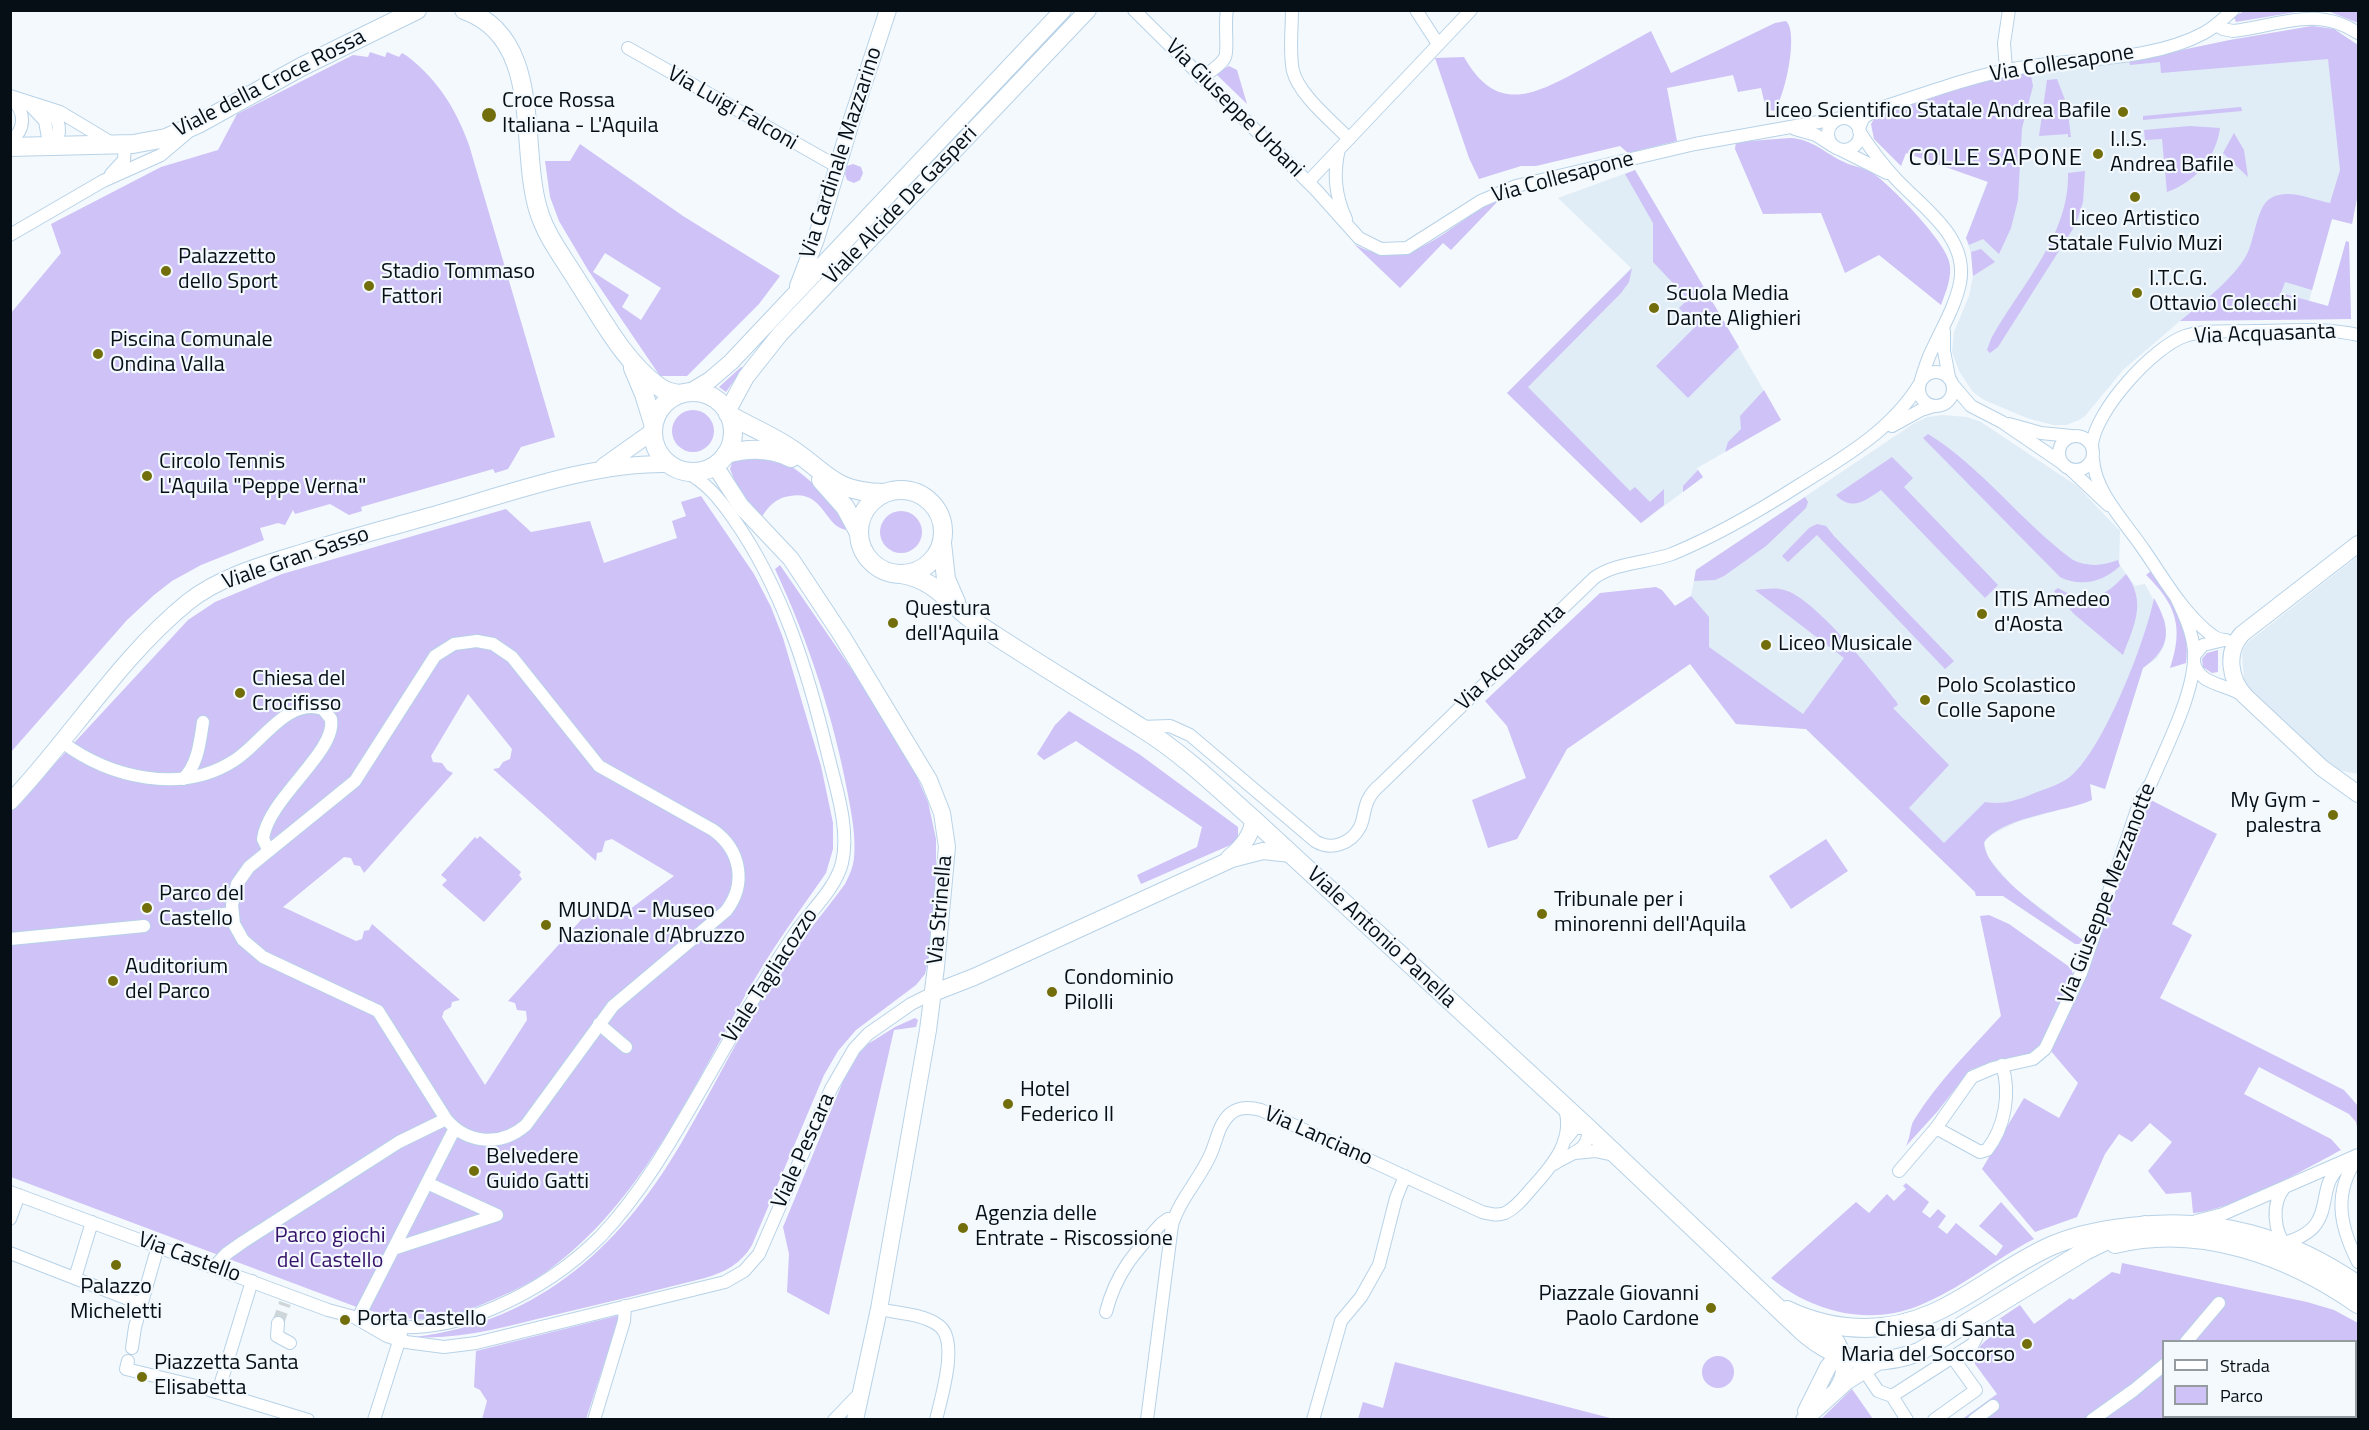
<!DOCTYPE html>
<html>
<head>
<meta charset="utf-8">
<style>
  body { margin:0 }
  #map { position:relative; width:2369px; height:1430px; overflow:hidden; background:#f3f9fd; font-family:"Titillium Web",sans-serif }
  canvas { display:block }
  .frame { position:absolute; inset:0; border:12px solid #060f16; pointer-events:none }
  .legend { position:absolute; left:2162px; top:1340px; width:195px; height:78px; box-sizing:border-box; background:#f3f9fd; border:2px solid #949ba1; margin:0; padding:8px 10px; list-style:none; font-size:18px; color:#060f16 }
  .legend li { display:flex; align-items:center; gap:12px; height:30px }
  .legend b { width:30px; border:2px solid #949ba1 }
</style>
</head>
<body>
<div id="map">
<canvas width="2369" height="1430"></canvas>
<div class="frame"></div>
<ul class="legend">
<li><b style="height:8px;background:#fff"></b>Strada</li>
<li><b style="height:16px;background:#cec2f7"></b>Parco</li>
</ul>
</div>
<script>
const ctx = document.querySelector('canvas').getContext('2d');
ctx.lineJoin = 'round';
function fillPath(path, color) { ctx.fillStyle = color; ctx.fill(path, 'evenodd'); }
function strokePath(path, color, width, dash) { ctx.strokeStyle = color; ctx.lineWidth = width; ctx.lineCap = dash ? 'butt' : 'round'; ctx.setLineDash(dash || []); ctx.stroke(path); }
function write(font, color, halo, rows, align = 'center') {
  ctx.font = font + ' "Titillium Web",sans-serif'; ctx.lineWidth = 4.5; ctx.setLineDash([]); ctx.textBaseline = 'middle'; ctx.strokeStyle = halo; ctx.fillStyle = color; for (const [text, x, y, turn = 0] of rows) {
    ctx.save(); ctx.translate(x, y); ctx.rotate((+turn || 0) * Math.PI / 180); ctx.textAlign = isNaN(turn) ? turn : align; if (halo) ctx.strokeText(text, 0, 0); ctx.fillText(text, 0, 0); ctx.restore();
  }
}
fillPath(new Path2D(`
  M2312,26l22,3 24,164 -6,31 -20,-5 -23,82 19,5 18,-65 3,1 2,77 -171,2 -57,49 -38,46 -6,4 -13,5h-13l-26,-7 -43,-18 -11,-8 -14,-21 -7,-19 2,-20 15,-36 4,-20 -2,-23 -5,-15 64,-169 99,-8 101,-21z
  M1635,170l146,250 -84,48 6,9 -62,46 -134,-130 124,-125 -73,-70z
  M1943,415l24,2 14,5 96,64 43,45 -1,33 16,22 10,-2 20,37 1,15 -2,10 -7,12 -14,10 -38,121 -15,-5 2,16 -75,22 -26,13 -7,7 4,15 25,30 70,53 -4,4h-4l-72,-48h-27l-1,-4 -169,-163 -70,-5 -61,-118 16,-10 5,-26 217,-146 14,-7z
  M2358,556v218l-16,-3 -11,-6 -82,-76 -5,-9 -2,-25 1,-6 4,-6z`), '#e0ecf6');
fillPath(new Path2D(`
  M2244,11h58l-66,11 -2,-5z
  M2328,11h30v12z
  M1786,21c13,11 -1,77 -12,90l-8,-2 -5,-21 -23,4 -5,-17 -66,13 10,53 -49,12 -8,-7 -84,20h-15l-42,13 -10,-21 -34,-100 29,-1c33,58 70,38 118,12 23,-13 46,-25 69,-38l20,42 104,-50z
  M2312,26l22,3 24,16v148l-6,31 -20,-5 -20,71 -27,-8 -4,11 47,13 18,-65 3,1 2,77 -171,2c20,-16 54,-43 66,-65 9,-15 10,-50 25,-58 18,-10 41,2 59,5l10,-33 -12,-111 -167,14 -1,-11 -30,3 -1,-4 101,-21z
  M370,52l15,5 2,-5 12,5 3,-4 5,3c31,24 49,53 62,89l86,292 -34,10 -13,22 -13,4 -2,-4 -132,38 1,4 -13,4 -19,-11 -35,10 -2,-4 -8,15 -7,-2 -18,5 4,12 -63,25 -29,16 -18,14 -27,25 -116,132v-439l50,-60 -10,-29 110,-57 57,-17 19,-36 116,-59 15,2z
  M1229,66l8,4 10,34 -31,-30z
  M2030,71l3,15 -11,42 -4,72 -7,28 -12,26 -16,-15 -14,6 -3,-7 22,-56 -82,-29 -5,13 -27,-27 -3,-15 4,-7 8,-4 92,-30z
  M2057,79l10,26 4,32h-3v-3l-29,2 8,-56z
  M2241,107l1,4 -99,9v-4z
  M2190,126l30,2c-4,29 -24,54 -53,64l-5,-53 -17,1 -1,-10z
  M2234,133l10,17 4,27 -25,-24z
  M1790,138c23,1 34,15 54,24 10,5 20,5 30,12 19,14 69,65 75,87 4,15 -3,30 -8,44l-62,-50 -34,18 -24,-60 -58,1 -28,-65 1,-7z
  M580,144l103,72 97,60 -21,28 -72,72h-27l-72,-106 -29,-49 -9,-24 -5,-36h25zM605,253l56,35 -20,32 -19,-13 7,-12 -36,-23z
  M853,164l8,3 2,6 -3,7 -6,3 -7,-3 -2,-6 2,-8z
  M1635,170l104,177 -51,51 -32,-32 40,-40 -17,-18 9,-9 -35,-37v-39l-28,-49z
  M2085,171l-2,31 -7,22 -78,123 -8,6 -3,-3 4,-11c28,-51 79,-104 77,-166z
  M1500,199l-49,51 -8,-7 -43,45 -46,-44c59,34 96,-24 146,-45z
  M1981,249l14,13 -22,14 -2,-24z
  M1632,268l-3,14 -8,11 -93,94 102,104 5,-4 15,15 14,-13v16l-23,18 -134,-130z
  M741,367l2,1 -17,24 -7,-5z
  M1764,390l17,30 -56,32 3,-10 13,-13 -1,-13z
  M672 431a21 21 0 1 1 42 0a21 21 0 1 1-42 0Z
  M1928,434c55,34 93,88 145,126 15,7 30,6 45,0l2,6c-16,15 -38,22 -60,11l-137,-139z
  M762,455c10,4 21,7 30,12 17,11 53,43 55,63 -23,-2 -22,-40 -57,-34 -15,2 -22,11 -29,22l-22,-26 -9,-23 3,-9z
  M1892,457l21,21 -9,9 94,98 -13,13 -104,-108c-15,10 -29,22 -45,5z
  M1698,470l5,7 -20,15v-6z
  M701,496l53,78 17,33 12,31 38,128 12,57v26l-7,24c-25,36 -51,71 -73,109 -59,101 -109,220 -207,290 -17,12 -37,21 -56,29 -17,7 -34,15 -52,17 -28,4 -58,-4 -84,-12l-343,-129v-366l177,-191 27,-18 67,-28 224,-65 25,23 59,-11 14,42 73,-25 -5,-17 14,-5 -5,-14zM468,694l44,55 -2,10 -7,3 -4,6 -6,1 103,92 1,-8 5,-1 3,-11 7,-2 62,37 -57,43 -8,-1 -3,-8 -6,-2 -2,-7 -90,100 7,2 2,7 9,1 1,9 -42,65 -43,-68 2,-6 7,-4 1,-5 8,-2 -88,-76 -3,6 -5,1 -2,8 -6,2 -73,-34 61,-50 7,1 3,7 6,1 4,7 89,-100 -6,-3 -5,-7 -9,-1 -2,-6z
  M1805,497l3,5 -2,6 -40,38 -42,30 -9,4 -21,1 2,-11z
  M880 532a21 21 0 1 1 42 0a21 21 0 1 1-42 0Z
  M1817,524l9,2 8,10 120,125 -9,8 -128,-134 -29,27 -6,-6 27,-28z
  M780,565l99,144 36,63 13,30 8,37v41l-7,77 -4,17 -9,11 -60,45 -18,21 -14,24 -72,170c-11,19 -27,27 -47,33 -51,13 -101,25 -151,37 -47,11 -92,25 -140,22 128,-15 212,-95 273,-204 28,-48 53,-99 82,-147 23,-36 51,-68 76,-102 4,-8 8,-16 9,-26 2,-21 -2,-42 -6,-63 -14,-77 -40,-155 -73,-226z
  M2151,571c19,27 41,57 35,92l-16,5c14,-41 6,-64 -24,-93z
  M2126,574c21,28 8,52 -3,81l-49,-41 -20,-23 4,-3c30,18 46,10 68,-14z
  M1656,587l6,3 13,16 16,-10 18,21v30l94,67 41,-56 -89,-68c11,-1 22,-3 32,1 30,10 88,84 109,110l2,4 -5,3 56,57 -40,43 35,35 41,-41c16,3 30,-1 45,-7 14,-6 30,-10 41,-19 33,-28 75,-136 83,-178 17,30 18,49 -11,70l-38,121 -15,-5 2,16c-26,12 -93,17 -108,43 1,31 74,78 99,97l-4,4h-4l-72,-48h-27l-1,-4 -169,-163 -70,-5 -46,-60 -123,85 -50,90 -29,9 -16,-48 54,-22 -19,-52 -22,-25 115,-108z
  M2218,650v22l-6,1 -9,-6 -1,-8 5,-6z
  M1069,711l70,43 99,73v10l-3,6 -94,41 -4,-9 60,-28 5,-20 -126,-86 -32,19 -7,-6 18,-29z
  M2147,798l70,36 -45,90 20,11 -32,63 184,92 14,16v26l-2,-10 -7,-8 -90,-47 -15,27 87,45 10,11c-35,19 -110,61 -148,63l-2,-21 -25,2 -18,-23 24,-29 -22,-19 -18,19 -13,-8 -14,20 -28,63 -42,15 -53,-63 42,-71 35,20 19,-35 -28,-33 39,-82z
  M480,836l41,36 -2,3 3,4 -38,43 -42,-37 5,-5 -6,-5 34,-38 2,2z
  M1826,839l22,32 -57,38 -22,-33z
  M1989,915l20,9 62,44 3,9 -34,69 -15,10 -31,5 -24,9 -33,42 -31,34c5,-10 4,-20 8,-26 24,-39 57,-71 87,-104l-21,-100z
  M915,1018l3,2 -2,7 -22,3 -65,285 -42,-23 2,-38 -6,-27 61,-148 15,-26 9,-9 27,-17z
  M1906,1183l23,19 -7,10 8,6 8,-9 8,7 -8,11 9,7 9,-11 40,33 7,-10 -24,-20 22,-24 33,37c-39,20 -75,51 -116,67 -50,20 -106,6 -147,-28l85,-76 13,11 18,-19 7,7 12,-12 -3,-3z
  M2122,1263l185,39 27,8 24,13v96l-397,1 36,-26 -22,-30c-2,-17 14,-26 26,-35l-5,-8 24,-16 14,19 36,-26 3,2 39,-28 8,2zM2164,1342h192v74h-192z
  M620,1315l-34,104h-104l5,-18 -7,-11 -6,-3 2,-36z
  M1702 1372a16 16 0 1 1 32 0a16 16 0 1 1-32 0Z
  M1395,1362l219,57h-256l5,-17 20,6z
  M1852,1389l21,30h-52z`), '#cec2f7');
strokePath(new Path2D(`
  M278,1323l7,-20`), '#cfd6da', 12, [12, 6]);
const street = new Path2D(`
  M1134,10l182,180 43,48 22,11 26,-1 74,-47 35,-15 179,-42 146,-26
  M1292,10c0,20 -3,42 1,61 6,24 39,50 56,68
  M1416,10l22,34
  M2216,25l7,4 10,2c46,-5 83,-26 125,2
  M628,48l210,119
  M2006,70l-2,-27 5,-33
  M1201,78c8,-6 18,-11 23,-19 5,-6 0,-35 3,-49
  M10,96l50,16 55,33
  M28,103l17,18 3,17 5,9c10,-13 7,-29 -5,-39
  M1828 134a16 16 0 1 1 32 0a16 16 0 1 1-32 0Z
  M1795,129l21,6 17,11
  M1859,129l4,-11 14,-9c45,-14 90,-32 136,-40 61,-12 135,-6 191,-36 11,-6 20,-15 29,-23
  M1859,131c11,17 23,33 37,48 26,28 73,58 64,104 -5,24 -18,45 -28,67 -5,10 -8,20 -11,30
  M10,142c16,-13 16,-30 1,-44
  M1339,149c-6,24 -3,49 7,70
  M1841,150l46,23
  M111,174l13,-14 1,-15
  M1308,182l163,-172
  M10,235l93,-54 58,-26 26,-22
  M1944,331v20l5,26
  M1919 389a17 17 0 1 1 34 0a17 17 0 1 1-34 0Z
  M1953,385l18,21 31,16 60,41
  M2009,424l32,9 30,3
  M1892,426l29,-16 13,-4
  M2059 453a17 17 0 1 1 34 0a17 17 0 1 1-34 0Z
  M2092,445c3,-34 61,-98 93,-109 21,-7 46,-4 68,-5 35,0 71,-4 105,4
  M2093,459c2,34 33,64 51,91 20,29 38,61 65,83 6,5 10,7 17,7
  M2070,469l38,36
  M477,641l16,3 19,13 87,109 114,64c28,20 34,54 13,81l-113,95 -87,119c-25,22 -59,19 -80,-6l-68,-108 -115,-54 -20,-17 -9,-16 -2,-19 5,-21 12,-17 106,-86 80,-125 19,-12z
  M2194,656l9,-11 21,-5
  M2194,662c4,23 33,22 50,34
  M1140,727l30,-1 20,9 125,106c16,10 36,3 45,-14 4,-8 4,-19 8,-27 3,-6 7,-11 12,-15l214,-207c22,-16 53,-15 78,-24 46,-19 87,-43 129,-70 44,-27 90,-54 118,-99
  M62,742c48,36 120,53 173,18 26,-16 52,-63 88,-51l8,10c6,33 -63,79 -68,120l6,12
  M183,779c15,-14 17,-38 20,-57
  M184,919l48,-6
  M10,939l134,-13
  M599,1024l27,23
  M1936,1128l44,24 7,-2c18,-23 24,-57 15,-85
  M1575,1153l20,-2 19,4
  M2358,1157c-25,35 -19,68 0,105
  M1554,1164c16,-11 37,-13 34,-36h-13l-11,13
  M1899,1171l37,-43 36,-51 21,-9 40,-9 12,-10 36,-76 60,-175 10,-15c15,-36 46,-94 43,-133 -2,-19 -10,-36 -18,-53
  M427,1183l70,32
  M2284,1188c-13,16 -10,43 2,59
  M10,1192l318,118 26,7 33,19 19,6 38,5 32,-4 249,-61 19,-11 15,-17 72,-165 23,-40 14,-15 43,-30 22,-11
  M10,1219l9,-24
  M2196,1221l27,-7 135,-59
  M2280,1244c64,-16 30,-54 62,-79
  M393,1249l104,-34
  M10,1253l131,51
  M214,1267l12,-13 17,-12 156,-100 47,-23
  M75,1278l17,-56
  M879,1309c18,4 44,5 59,16 22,14 3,73 -2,95
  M1106,1312c10,-39 28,-59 55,-88l7,-5 5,1
  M358,1318l97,-190
  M278,1323l-1,13 13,7
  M368,1324c45,8 87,1 128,-17 39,-17 74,-40 104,-70 42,-44 73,-99 103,-151 20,-35 40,-70 61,-104 11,-18 22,-36 34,-53 15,-20 38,-42 44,-66 8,-34 -6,-75 -14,-108 -20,-83 -45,-166 -95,-237 -14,-20 -27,-36 -49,-47
  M2186,1342l33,-39
  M132,1348l3,-21 23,-81
  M128,1361l-2,8 74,18 108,33
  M1864,1370l14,21 14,5
  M218,1392l34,-111
  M374,1420l27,-85
  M594,1420l30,-99 1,-15
  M834,1420l27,-28
  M1147,1420l25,-195c8,-27 30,-48 40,-74 5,-12 7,-27 18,-37 9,-8 20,-7 31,-4l221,102c8,2 15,4 23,1 11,-5 19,-16 27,-25 20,-22 44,-49 32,-82
  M1313,1420l28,-99 20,-24 18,-32 17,-67 9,-22
  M1907,1420l-15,-24 81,-52 5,-10 -6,-15
  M1934,1420l42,-30 -23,-32
  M1974,1420l19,-14
  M2092,1420l42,-30 30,-25`);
const secondary = new Path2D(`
  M798,286l18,-47 35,-117 37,-112
  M690,392l20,-12 21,-18 332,-352
  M727,412l19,-35 34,-43 308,-324
  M604,466l48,-34
  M711,467l8,5 22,34 50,53 51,77 87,144 13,33 5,34 -11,120 -8,63 -49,279 -24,111
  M2358,544l-116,90c-17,18 -12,46 3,62l77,72 36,26
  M10,802c61,-64 109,-144 178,-200 33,-26 77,-38 116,-50 42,-13 84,-24 126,-36 75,-21 161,-54 239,-52
  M1229,858c12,-10 24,-23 24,-39
  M933,993l41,-16 258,-118 31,-8 28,3
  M1817,1322c21,14 37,43 20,67
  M1806,1411l22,-44 5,-6 10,-4
  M1804,1420l42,-38 35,-22`);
const primary = new Path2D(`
  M464,10c80,28 55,135 74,199 8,28 27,51 42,76 22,34 44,76 78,101 6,5 13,7 21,8
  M10,147l123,-3 33,-6 34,-15 101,-56 116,-57
  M633,368l11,26 9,29
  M653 432a40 40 0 1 1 80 0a40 40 0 1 1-80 0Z
  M728,414c20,12 43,21 62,34 38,25 42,44 94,45
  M726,454c22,-6 45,-6 65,4
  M821,480l24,27 14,26
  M859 532a42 42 0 1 1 84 0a42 42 0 1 1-84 0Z
  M942,543l4,36 10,23
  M901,574c37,6 49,32 78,51 53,35 108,68 161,102 41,25 77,60 113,92l335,309 214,203c36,32 72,37 117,21l166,-101 39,-19 21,-7
  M2115,1244c85,-21 174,12 243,60
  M1787,1310c25,12 50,18 79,18 75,0 120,-53 185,-82 25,-11 52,-16 79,-19 85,-11 158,10 228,58`);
strokePath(street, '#b8d2e7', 14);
strokePath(secondary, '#b8d2e7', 18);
strokePath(primary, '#b8d2e7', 20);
strokePath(street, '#fff', 12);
strokePath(secondary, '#fff', 16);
strokePath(primary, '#fff', 18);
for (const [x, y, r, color] of [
  [2123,112,6,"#736e0c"],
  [489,115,8,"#736e0c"],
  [2098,154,6,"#736e0c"],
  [2135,197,6,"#736e0c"],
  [166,271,6,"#736e0c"],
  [369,286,6,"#736e0c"],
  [2137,293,6,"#736e0c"],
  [1654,308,6,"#736e0c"],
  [98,354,6,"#736e0c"],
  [147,476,6,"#736e0c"],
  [1982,614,6,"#736e0c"],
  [893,623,6,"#736e0c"],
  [1766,645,6,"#736e0c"],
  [240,693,6,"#736e0c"],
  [1925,700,6,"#736e0c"],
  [2333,815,6,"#736e0c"],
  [147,908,6,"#736e0c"],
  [1542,914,6,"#736e0c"],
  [546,925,6,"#736e0c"],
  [113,981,6,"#736e0c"],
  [1052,992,6,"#736e0c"],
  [1008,1104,6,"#736e0c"],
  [474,1171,6,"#736e0c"],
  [963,1228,6,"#736e0c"],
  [116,1265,6,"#736e0c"],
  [1711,1308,6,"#736e0c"],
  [345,1320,6,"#736e0c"],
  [2027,1344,6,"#736e0c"],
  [142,1377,6,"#736e0c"]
]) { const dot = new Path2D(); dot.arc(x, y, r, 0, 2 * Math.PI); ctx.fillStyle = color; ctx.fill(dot); strokePath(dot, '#f3f9fd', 2); }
write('22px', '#060f16', '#f3f9fd', [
  ["Via Collesapone",2062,64,-9],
  ["Viale della Croce Rossa",270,84,-27],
  ["Via Luigi Falconi",732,109,30],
  ["Via Giuseppe Urbani",1234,109,45],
  ["Via Cardinale Mazzarino",842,153,-72],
  ["Via Collesapone",1563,178,-15],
  ["Viale Alcide De Gasperi",901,206,-46],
  ["Via Acquasanta",2265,335,-2],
  ["Viale Gran Sasso",296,559,-19],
  ["Via Acquasanta",1511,658,-44],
  ["Via Giuseppe Mezzanotte",2108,894,-69],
  ["Via Strinella",941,910,-85],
  ["Viale Antonio Panella",1381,938,43],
  ["Viale Tagliacozzo",771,976,-57],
  ["Via Lanciano",1318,1137,24],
  ["Viale Pescara",804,1151,-66],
  ["Via Castello",189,1258,20]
]);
write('22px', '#060f16', '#f3f9fd', [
  ["Croce Rossa",502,102],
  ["Italiana - L'Aquila",502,127],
  ["Liceo Scientifico Statale Andrea Bafile",2111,112,"right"],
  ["I.I.S.",2110,141],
  ["Andrea Bafile",2110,166],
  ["Liceo Artistico",2135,220,"center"],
  ["Statale Fulvio Muzi",2135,245,"center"],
  ["Palazzetto",178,258],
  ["dello Sport",178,283],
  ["Stadio Tommaso",381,273],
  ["Fattori",381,298],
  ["I.T.C.G.",2149,280],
  ["Ottavio Colecchi",2149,305],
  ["Scuola Media",1666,295],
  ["Dante Alighieri",1666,320],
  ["Piscina Comunale",110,341],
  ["Ondina Valla",110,366],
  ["Circolo Tennis",159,463],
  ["L'Aquila \"Peppe Verna\"",159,488],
  ["ITIS Amedeo",1994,601],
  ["d'Aosta",1994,626],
  ["Questura",905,610],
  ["dell'Aquila",905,635],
  ["Liceo Musicale",1778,645],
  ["Chiesa del",252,680],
  ["Crocifisso",252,705],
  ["Polo Scolastico",1937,687],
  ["Colle Sapone",1937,712],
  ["My Gym -",2321,802,"right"],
  ["palestra",2321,827,"right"],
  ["Parco del",159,895],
  ["Castello",159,920],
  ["Tribunale per i",1554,901],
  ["minorenni dell'Aquila",1554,926],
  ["MUNDA - Museo",558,912],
  ["Nazionale d’Abruzzo",558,937],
  ["Auditorium",125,968],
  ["del Parco",125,993],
  ["Condominio",1064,979],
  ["Pilolli",1064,1004],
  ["Hotel",1020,1091],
  ["Federico II",1020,1116],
  ["Belvedere",486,1158],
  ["Guido Gatti",486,1183],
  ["Agenzia delle",975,1215],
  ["Entrate - Riscossione",975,1240],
  ["Palazzo",116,1288,"center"],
  ["Micheletti",116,1313,"center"],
  ["Piazzale Giovanni",1699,1295,"right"],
  ["Paolo Cardone",1699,1320,"right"],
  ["Porta Castello",357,1320],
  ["Chiesa di Santa",2015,1331,"right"],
  ["Maria del Soccorso",2015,1356,"right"],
  ["Piazzetta Santa",154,1364],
  ["Elisabetta",154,1389]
], 'left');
write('22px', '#36126a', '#f3f9fd', [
  ["Parco giochi",330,1237],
  ["del Castello",330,1262]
]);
ctx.letterSpacing = '1.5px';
write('24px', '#060f16', '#f3f9fd', [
  ["COLLE SAPONE",1996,159]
]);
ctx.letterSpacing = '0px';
</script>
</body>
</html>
